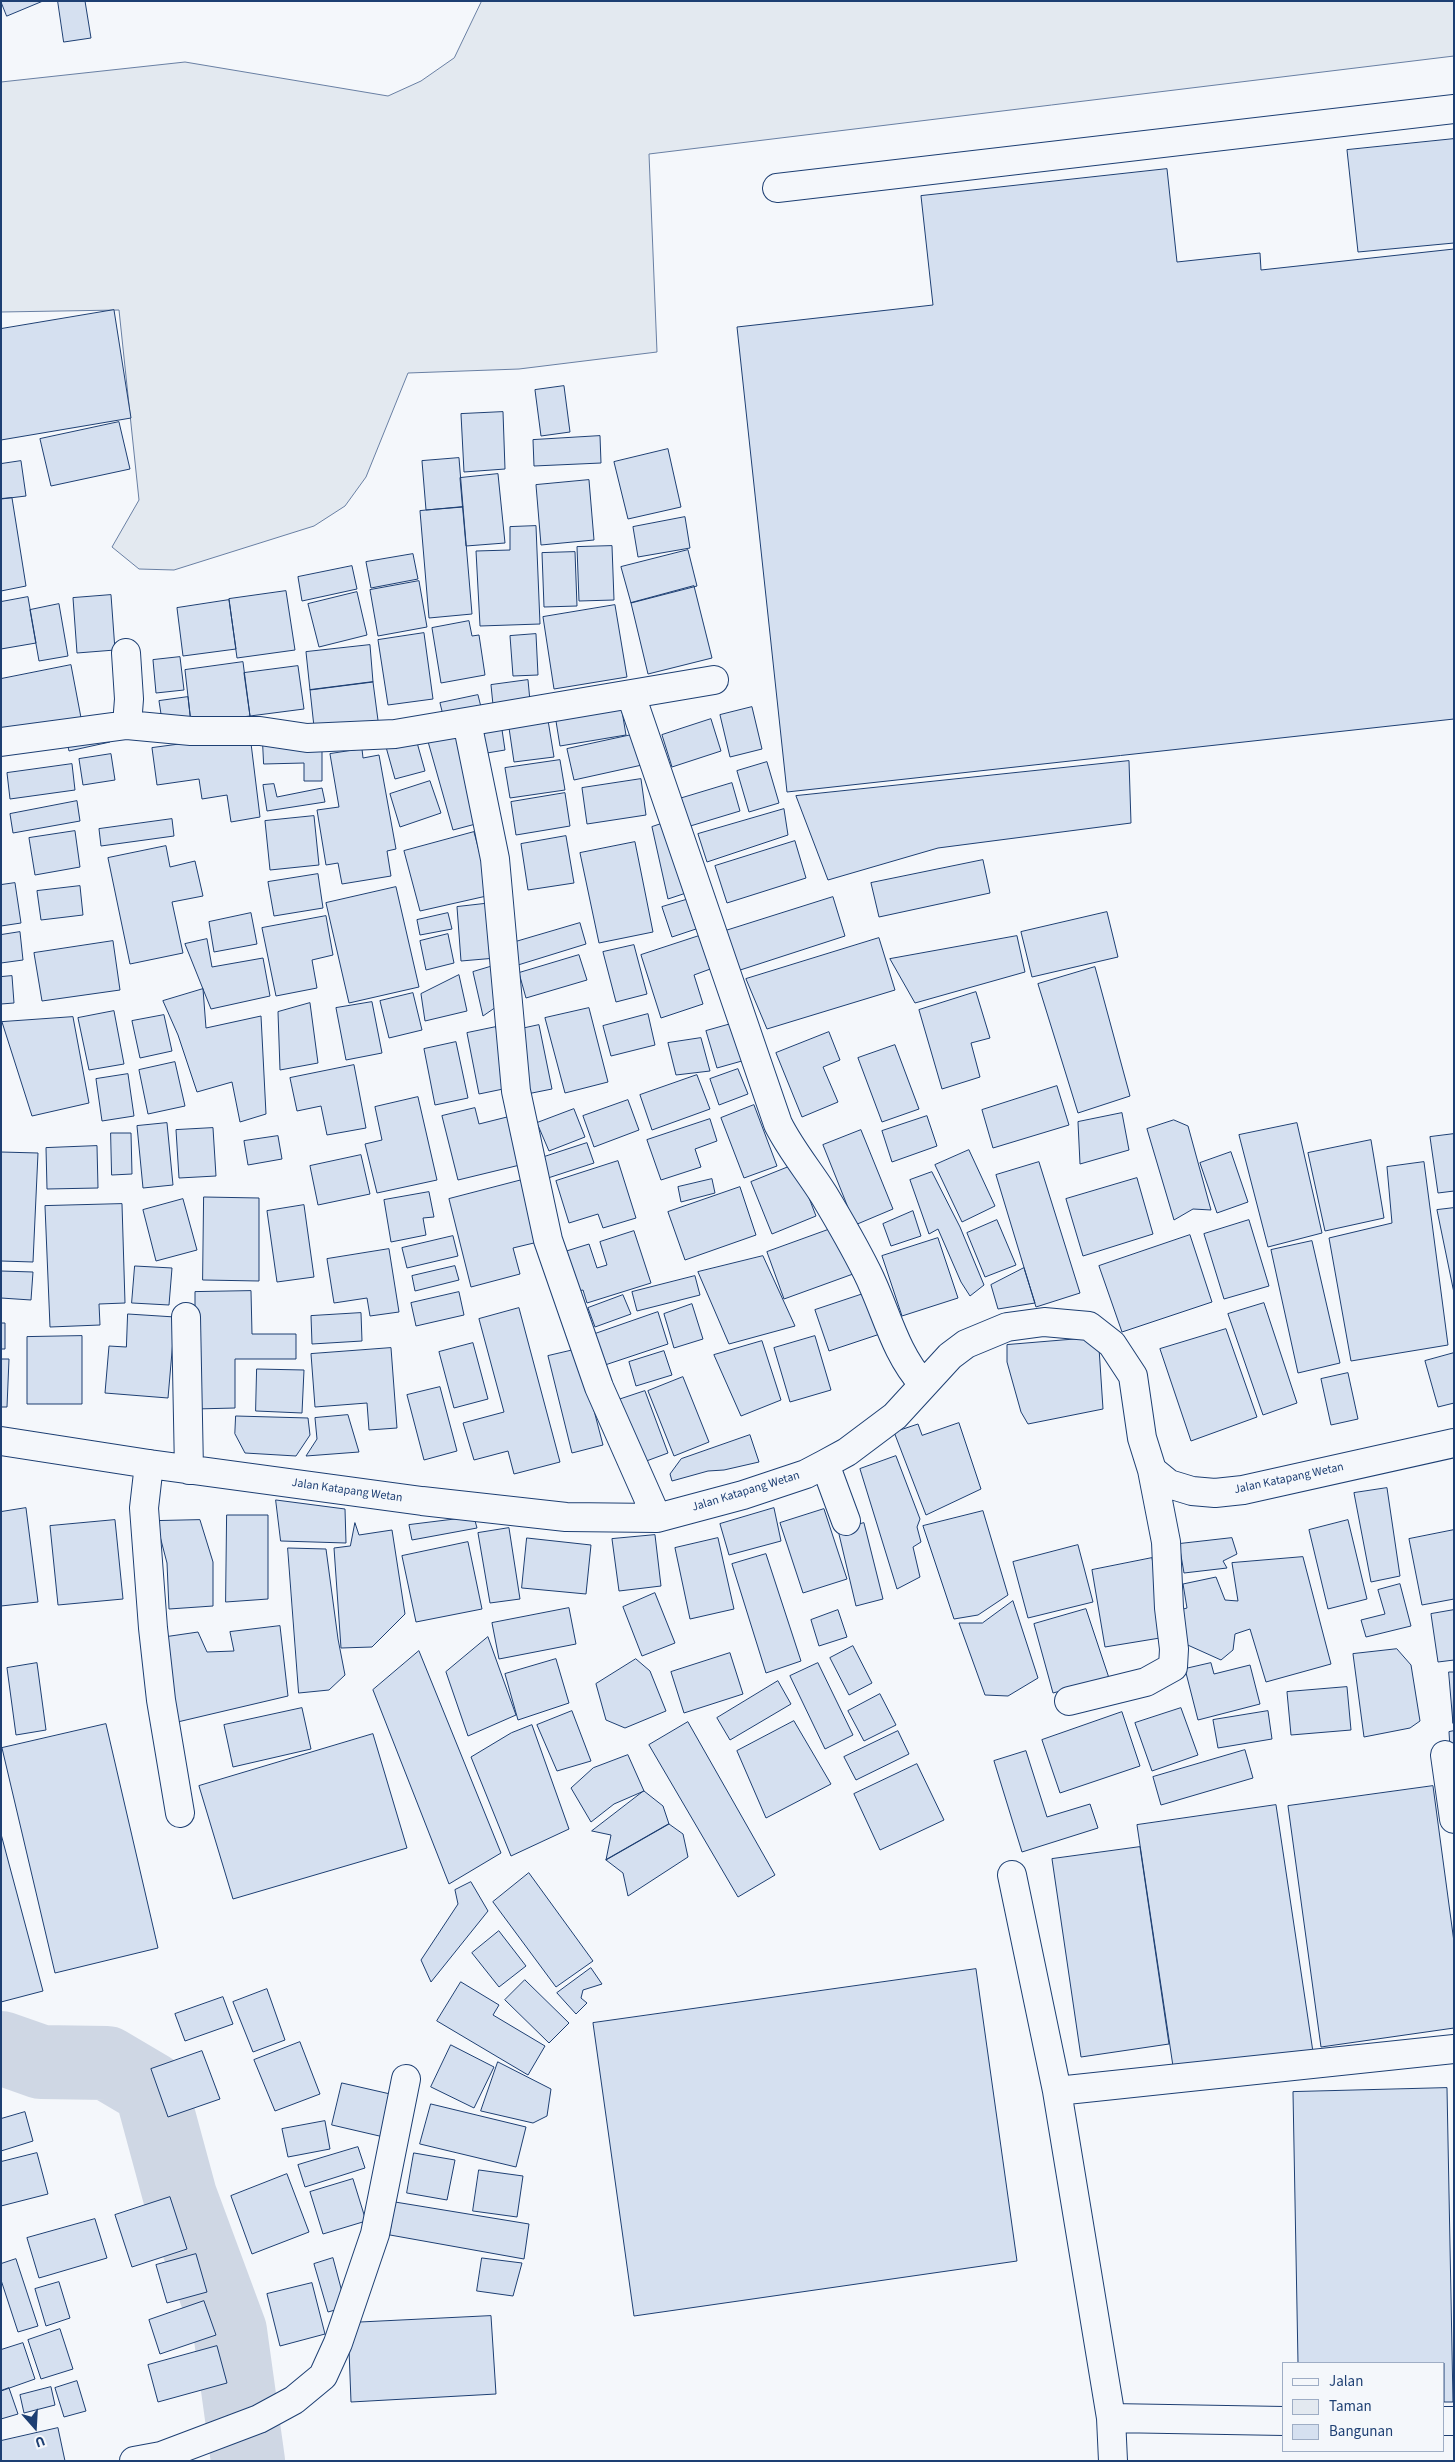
<!DOCTYPE html>
<html>
<head>
<meta charset="utf-8">
<style>
  body { margin:0 }
  #map { position:relative; width:1455px; height:2462px; overflow:hidden; background:#f4f7fb; font-family:"Source Sans 3",sans-serif }
  canvas { display:block }
  .frame { position:absolute; inset:0; border:2px solid #1d3f73; pointer-events:none }
  .legend { position:absolute; left:1282px; top:2362px; width:162px; height:90px; box-sizing:border-box; background:#f4f7fb; border:1px solid #9eadc5; margin:0; padding:6px 9px; list-style:none; font-size:15px; color:#1d3f73 }
  .legend li { display:flex; align-items:center; gap:10px; height:25px }
  .legend b { width:25px; border:1px solid #9eadc5 }
  .north { position:absolute; left:10px; top:2402px; width:50px; height:50px; -webkit-text-stroke:4px #f4f7fb; paint-order:stroke; rotate:161deg; font-size:14px; font-weight:700; line-height:20px; text-align:center; color:#1d3f73 }
  .north::after { content:''; display:block; margin:auto; width:18px; height:22px; background:#1d3f73; clip-path:polygon(50% 0,100% 100%,50% 72%,0 100%) }
</style>
</head>
<body>
<div id="map">
<canvas width="1455" height="2462"></canvas>
<div class="frame"></div>
<ul class="legend">
<li><b style="height:6px;background:#f4f7fb"></b>Jalan</li>
<li><b style="height:14px;background:#e3e9f0"></b>Taman</li>
<li><b style="height:14px;background:#d5e0f0"></b>Bangunan</li>
</ul>
<div class="north">U</div>
</div>
<script>
const ctx = document.querySelector('canvas').getContext('2d');
ctx.lineJoin = 'round';
function fillPath(path, color) { ctx.fillStyle = color; ctx.fill(path, 'evenodd'); }
function strokePath(path, color, width, dash) { ctx.strokeStyle = color; ctx.lineWidth = width; ctx.lineCap = dash ? 'butt' : 'round'; ctx.setLineDash(dash || []); ctx.stroke(path); }
function write(font, color, halo, rows, align = 'center') {
  ctx.font = font + ' "Source Sans 3",sans-serif'; ctx.lineWidth = 4; ctx.setLineDash([]); ctx.textBaseline = 'middle'; ctx.strokeStyle = halo; ctx.fillStyle = color; for (const [text, x, y, turn = 0] of rows) {
    ctx.save(); ctx.translate(x, y); ctx.rotate((+turn || 0) * Math.PI / 180); ctx.textAlign = isNaN(turn) ? turn : align; if (halo) ctx.strokeText(text, 0, 0); ctx.fillText(text, 0, 0); ctx.restore();
  }
}
const green = new Path2D(`
  M482,1h972v55l-805,98 8,198 -138,17 -111,4 -42,104 -21,29 -31,20 -140,44 -35,-1 -27,-22 27,-47 -20,-190 -118,2v-230l184,-20 203,34 33,-15 33,-23z`);
fillPath(green, '#e3e9f0');
strokePath(green, '#687fa3', 1);
strokePath(new Path2D(`
  M1,2048l40,14 66,1 44,26 29,107 50,135 18,130`), '#cfd7e4', 74);
const building = new Path2D(`
  M1,1h42l-36,15z
  M58,1h27l6,37 -27,4z
  M1454,139v104l-96,9 -11,-102z
  M1167,169l10,93 83,-9 1,17 193,-21v470l-667,73 -50,-465 196,-22 -12,-109z
  M114,310l17,108 -130,22v-111z
  M564,386l6,46 -29,4 -6,-46z
  M503,412l2,57 -41,3 -3,-58z
  M119,422l11,47 -79,17 -11,-47z
  M600,436l1,27 -67,3 -1,-26z
  M668,449l13,58 -53,12 -14,-57z
  M459,458l4,49 -37,3 -4,-49z
  M21,461l5,35 -25,3v-35z
  M498,474l7,69 -39,3 -6,-68z
  M589,480l5,60 -53,5 -5,-60z
  M12,498l14,88 -25,5v-92z
  M463,507l9,107 -43,4 -9,-107z
  M685,517l5,31 -52,9 -5,-30z
  M536,526l4,98 -60,2 -4,-75 34,-1v-23z
  M612,546l2,54 -35,1 -2,-54z
  M688,550l9,36 -66,17 -10,-36z
  M575,552l2,54 -33,1 -2,-54z
  M413,554l5,25 -47,9 -5,-26z
  M352,566l5,23 -55,12 -4,-24z
  M419,581l8,46 -49,9 -8,-46z
  M694,586l18,72 -64,16 -17,-71z
  M286,591l9,59 -58,8 -8,-59z
  M357,592l10,43 -48,12 -11,-43z
  M111,595l4,55 -38,3 -4,-55z
  M28,597l8,46 -35,6v-47z
  M229,600l7,49 -53,7 -6,-48z
  M59,604l9,52 -29,5 -9,-51z
  M615,605l12,72 -73,12 -11,-72z
  M469,621l3,15 7,-1 6,40 -44,8 -9,-55z
  M424,633l9,66 -45,6 -10,-65z
  M536,634l2,41 -25,1 -3,-40z
  M370,645l3,37 -63,8 -4,-38z
  M180,657l4,33 -28,3 -3,-33z
  M243,662l7,54 -59,7 -6,-53z
  M71,665l11,58 -81,15v-59z
  M298,666l6,43 -54,7 -6,-43z
  M528,680l2,21 -37,4 -2,-20z
  M373,682l6,46 -64,8 -5,-46z
  M478,695l4,16 -38,8 -4,-16z
  M188,697l3,26 -28,4 -4,-26z
  M621,705l5,30 -66,11 -5,-31z
  M752,707l10,42 -32,8 -10,-42z
  M547,714l7,43 -40,5 -6,-41z
  M711,719l10,32 -49,16 -10,-32z
  M501,723l4,27 -24,4 -4,-27z
  M461,729l26,92 -34,9 -26,-92z
  M108,730l2,12 -41,9 -3,-13z
  M636,734l6,31 -68,15 -7,-31z
  M250,735l10,82 -29,5 -4,-27 -25,4 -3,-20 -42,6 -5,-37z
  M416,739l9,32 -30,8 -9,-32z
  M263,743h59v38h-18v-18l-40,1z
  M362,749l1,9 16,-3 17,94 -9,2 4,25 -49,8 -4,-21 -12,2 -9,-55 22,-3 -9,-53z
  M111,754l4,26 -32,5 -4,-26z
  M560,760l5,30 -55,8 -5,-30z
  M1129,761l2,62 -193,25 -110,32 -32,-84z
  M767,762l12,41 -30,9 -12,-41z
  M72,764l3,26 -65,9 -3,-26z
  M641,779l5,36 -59,9 -5,-36z
  M430,781l11,32 -41,14 -10,-33z
  M732,783l8,28 -53,16 -8,-28z
  M274,784l3,13 45,-9 3,14 -58,9 -4,-26z
  M565,793l5,33 -54,9 -5,-33z
  M77,801l3,20 -67,12 -3,-19z
  M784,809l4,26 -81,27 -9,-28z
  M314,816l5,49 -49,5 -5,-49z
  M172,819l2,17 -73,10 -2,-17z
  M667,822l19,71 -18,6 -16,-72z
  M75,831l5,36 -45,8 -6,-37z
  M474,832l17,63 -71,16 -16,-60z
  M566,836l8,47 -46,7 -7,-46z
  M795,841l11,37 -79,25 -12,-37z
  M635,842l18,90 -54,11 -19,-90z
  M166,846l4,21 25,-6 8,35 -31,6 11,51 -53,11 -22,-106z
  M983,860l7,33 -111,24 -8,-34z
  M318,874l5,34 -49,8 -6,-34z
  M15,883l6,40 -20,3v-41z
  M80,886l3,29 -42,5 -4,-29z
  M396,887l23,100 -70,16 -23,-100z
  M833,897l12,39 -114,37 -12,-40z
  M689,899l10,29 -27,9 -10,-30z
  M492,903l4,55 -35,3 -4,-54z
  M1107,912l11,45 -86,20 -11,-45z
  M251,913l6,31 -43,8 -5,-30z
  M448,913l4,16 -32,6 -3,-15z
  M326,916l7,39 -21,5 5,28 -41,8 -14,-68z
  M580,923l6,21 -68,21 -6,-22z
  M20,932l3,28 -22,3v-28z
  M448,934l6,29 -28,7 -6,-29z
  M702,935l11,33 -19,7 9,29 -42,14 -20,-63z
  M1017,936l8,36 -110,31 -25,-44z
  M879,938l16,52 -128,39 -21,-50z
  M207,939l5,28 51,-9 7,38 -59,13 -26,-65z
  M113,941l7,49 -78,11 -8,-48z
  M634,945l13,49 -31,8 -13,-50z
  M579,955l8,25 -61,18 -7,-25z
  M493,966l3,41 -13,9 -10,-44z
  M1095,967l35,129 -52,17 -40,-129z
  M459,975l8,36 -42,10 -4,-27z
  M12,976l2,27 -13,1v-27z
  M203,989l3,39 55,-12 5,98 -26,8 -8,-40 -35,10 -19,-57 -15,-34z
  M976,992l14,46 -19,5 9,34 -38,12 -23,-79z
  M413,993l9,37 -33,8 -9,-37z
  M372,1002l10,51 -36,7 -10,-52z
  M310,1003l8,60 -38,7 -2,-58z
  M589,1008l19,74 -43,11 -20,-75z
  M114,1011l10,53 -35,6 -11,-52z
  M648,1014l7,31 -44,11 -8,-30z
  M164,1015l8,36 -32,7 -8,-37z
  M73,1017l16,86 -57,13 -30,-94z
  M738,1022l11,37 -32,9 -11,-37z
  M539,1025l13,64 -25,5 -11,-64z
  M496,1027l12,61 -29,6 -12,-61z
  M829,1032l11,28 -17,7 15,35 -36,15 -26,-64z
  M701,1038l9,33 -34,4 -8,-32z
  M456,1042l12,56 -33,7 -11,-56z
  M895,1045l24,64 -37,13 -24,-64z
  M175,1062l10,44 -37,8 -9,-44z
  M354,1065l12,63 -39,7 -6,-29 -24,5 -7,-33z
  M738,1069l10,25 -29,11 -9,-26z
  M128,1074l6,42 -32,5 -6,-42z
  M697,1075l13,34 -58,21 -12,-35z
  M1057,1086l12,39 -76,23 -11,-38z
  M418,1097l19,83 -60,13 -12,-49 17,-4 -7,-33z
  M628,1100l11,30 -45,17 -11,-31z
  M754,1105l23,61 -33,12 -23,-60z
  M475,1108l4,16 32,-8 13,48 -66,16 -16,-64z
  M574,1109l11,28 -36,14 -12,-28z
  M1122,1113l7,37 -49,14 -2,-42z
  M927,1116l10,30 -45,16 -10,-31z
  M710,1119l7,22 -22,8 6,18 -40,13 -14,-40z
  M1174,1120l14,6 23,84 -18,-1 -19,11 -27,-91z
  M167,1123l6,62 -30,3 -6,-62z
  M1297,1123l25,110 -54,14 -29,-112z
  M213,1128l3,48 -37,2 -3,-48z
  M861,1130l32,79 -38,16 -32,-80z
  M111,1133h20l1,41 -20,1z
  M1454,1134v57l-16,2 -8,-56z
  M278,1136l4,23 -34,6 -4,-24z
  M1371,1140l13,78 -59,13 -17,-78z
  M587,1143l7,20 -46,15 -7,-20z
  M97,1146l1,42 -51,1 -1,-41z
  M969,1150l26,56 -33,16 -27,-57z
  M1,1152l37,1 -5,109 -32,-1z
  M1231,1152l17,50 -31,11 -17,-50z
  M361,1155l9,39 -52,11 -8,-39z
  M618,1161l18,57 -33,10 -5,-14 -29,9 -13,-42z
  M1039,1162l41,131 -44,14 -40,-132z
  M1424,1162l24,183 -97,16 -22,-123 63,-15 -5,-56z
  M796,1164l20,52 -44,18 -21,-52z
  M932,1172l28,55 24,58 -14,11 -9,-14 -23,-53 -9,5 -19,-54z
  M1137,1178l16,56 -70,22 -17,-57z
  M712,1179l3,14 -34,9 -3,-15z
  M522,1180l16,62 -25,6 7,26 -49,13 -22,-88z
  M740,1187l16,48 -71,25 -17,-48z
  M429,1192l5,25 -11,1 3,17 -35,7 -7,-42z
  M204,1197l55,1v83l-56,-1z
  M183,1199l14,51 -41,11 -13,-51z
  M122,1204l3,99 -26,1 1,21 -50,2 -5,-121z
  M304,1205l10,72 -37,5 -10,-71z
  M1454,1208v85l-17,-83z
  M913,1211l8,25 -30,10 -8,-22z
  M997,1220l19,45 -31,12 -18,-44z
  M1249,1220l20,66 -45,13 -20,-65z
  M836,1227l17,47 -69,25 -17,-47z
  M634,1231l17,52 -64,20 -4,-13 -10,2 -13,-39 29,-9 8,24 10,-3 -7,-23z
  M1190,1235l22,67 -90,30 -23,-66z
  M453,1236l5,20 -51,12 -5,-20z
  M938,1238l20,60 -56,18 -20,-60z
  M1312,1241l28,122 -42,10 -27,-123z
  M389,1249l10,63 -29,4 -3,-18 -33,5 -7,-44z
  M763,1256l32,70 -66,18 -31,-72z
  M135,1266l37,2 -3,37 -37,-2z
  M455,1266l4,14 -44,11 -3,-15z
  M1024,1268l11,35 -37,6 -7,-24z
  M1,1271l32,1 -2,28 -30,-2z
  M695,1276l5,19 -63,16 -5,-19z
  M251,1291l1,43h44v25h-61v49l-40,1v-117z
  M459,1292l5,23 -48,11 -5,-23z
  M869,1292l14,41 -54,18 -14,-41z
  M623,1295l8,19 -36,13 -7,-19z
  M1264,1303l33,100 -34,12 -35,-101z
  M692,1304l11,35 -29,9 -10,-34z
  M519,1308l41,154 -46,12 -6,-23 -34,9 -11,-37 41,-11 -25,-93z
  M658,1312l10,32 -66,22 -10,-31z
  M361,1313l1,28 -50,3 -1,-28z
  M128,1314l47,3 -7,81 -63,-5 4,-47 17,1z
  M1,1323h4v26h-4z
  M1226,1329l31,88 -66,24 -31,-92z
  M82,1336v68h-55v-67z
  M815,1336l16,54 -41,12 -16,-54z
  M1090,1338l9,10 4,61 -75,15 -7,-12 -14,-50v-17z
  M762,1341l19,59 -40,16 -27,-61z
  M473,1343l15,56 -34,9 -15,-56z
  M391,1348l6,80 -28,2 -2,-27 -52,4 -4,-53z
  M578,1349l25,96 -31,8 -24,-97z
  M664,1351l8,24 -36,11 -7,-24z
  M1454,1353v50l-16,4 -13,-46z
  M1,1359h8l-2,48h-6z
  M257,1369l47,1 -2,43 -46,-2z
  M1348,1373l10,46 -27,6 -10,-46z
  M683,1377l26,65 -35,14 -26,-65z
  M440,1387l17,64 -33,9 -17,-65z
  M645,1391l23,62 -27,10 -23,-63z
  M348,1415l11,37 -53,4 11,-17 -2,-21z
  M236,1416l72,2 2,17 -14,21 -51,-3 -10,-19z
  M959,1423l22,66 -55,26 -32,-83 24,-8 4,11z
  M750,1435l9,27 -35,8 -16,1 -36,10 -2,-7 11,-15z
  M896,1456l24,63 -3,8 4,15 -8,5 7,30 -23,12 -37,-120z
  M1387,1488l13,88 -29,6 -17,-89z
  M276,1500l69,9 1,34 -65,-2z
  M26,1508l12,94 -37,4v-94z
  M774,1508l7,33 -52,14 -9,-31z
  M824,1509l23,70 -44,14 -23,-70z
  M983,1511l25,84 -30,20 -24,4 -31,-93z
  M227,1515h41v84l-42,3z
  M474,1517l3,11 -65,12 -3,-15z
  M115,1520l8,79 -65,6 -8,-79z
  M200,1520l13,42v44l-44,3 -2,-46 -11,-42z
  M1348,1520l19,79 -39,10 -19,-79z
  M355,1523l4,12 33,-5 13,84 -33,33 -31,1 -7,-100 16,-2z
  M864,1523l19,76 -27,7 -18,-76z
  M509,1528l11,71 -30,4 -12,-70z
  M1454,1530v69l-32,6 -13,-66z
  M655,1535l6,51 -42,5 -7,-52z
  M527,1538l64,7 -5,49 -64,-6z
  M718,1538l16,71 -44,10 -15,-71z
  M1232,1538l5,16 -14,7 4,7 -43,5 -5,-29z
  M468,1542l14,67 -66,13 -14,-66z
  M1078,1545l15,57 -65,16 -15,-56z
  M288,1548l38,1 12,90 7,36 -16,15 -30,3z
  M766,1554l35,107 -35,12 -34,-109z
  M1303,1557l28,107 -65,18 -16,-53 -15,5 -2,16 -12,10 -40,-18 -5,-31 11,-3 -4,-24 33,-7 9,23 13,1 -6,-38z
  M1152,1558l14,79 -61,10 -13,-77z
  M1400,1584l11,42 -45,11 -5,-17 24,-6 -7,-24z
  M655,1593l20,50 -33,13 -19,-49z
  M1013,1601l25,77 -30,18 -23,-1 -26,-72h23z
  M569,1608l7,36 -77,15 -7,-36z
  M1086,1609l23,69 -56,15 -19,-69z
  M838,1610l9,27 -28,9 -8,-26z
  M1454,1610v50l-16,2 -7,-48z
  M280,1626l8,70 -119,28 -12,-86 41,-6 9,20 27,-1 -4,-19z
  M488,1637l28,78 -48,21 -22,-64z
  M853,1646l19,37 -23,12 -19,-37z
  M1397,1649l14,16 9,56 -10,7 -46,9 -11,-83z
  M419,1651l82,202 -52,31 -76,-194z
  M730,1653l13,41 -59,19 -13,-41z
  M556,1659l13,44 -51,17 -13,-46z
  M636,1659l14,12 16,40 -41,17 -19,-8 -10,-36z
  M37,1663l9,67 -30,5 -9,-67z
  M818,1663l35,72 -28,14 -35,-73z
  M1211,1663l3,11 36,-9 10,39 -62,16 -13,-51z
  M1449,1672h5l-1,51z
  M778,1681l13,23 -61,36 -13,-22z
  M1347,1687l4,43 -60,5 -4,-43z
  M880,1694l16,31 -32,16 -16,-30z
  M302,1708l9,41 -78,18 -9,-42z
  M1181,1708l17,47 -46,16 -17,-48z
  M572,1711l19,50 -34,10 -20,-46z
  M1268,1711l4,28 -54,9 -5,-28z
  M1122,1712l18,54 -80,27 -18,-53z
  M794,1721l37,63 -65,34 -29,-67z
  M688,1722l87,153 -37,22 -89,-152z
  M106,1724l52,224 -103,25 -53,-225z
  M532,1725l37,104 -58,27 -40,-99 40,-24z
  M898,1731l11,23 -53,26 -12,-23z
  M1454,1731v65h-1l-4,-64z
  M373,1734l34,114 -174,51 -34,-113z
  M1245,1750l8,28 -92,27 -8,-28z
  M1026,1751l21,66 43,-13 8,24 -76,24 -28,-91z
  M628,1755l16,36 -30,13 -23,18 -20,-34 22,-20z
  M917,1764l27,56 -64,30 -26,-56z
  M1433,1786l21,156v86l-133,19 -33,-241z
  M644,1791l19,15 6,18 -63,36 5,-25 -19,-4z
  M1276,1805l37,247 -139,21 -37,-248z
  M669,1824l14,10 5,23 -60,39 -5,-23 -17,-13z
  M1,1834l42,157 -42,11z
  M1140,1847l29,197 -88,13 -29,-198z
  M529,1873l64,88 -37,26 -63,-85z
  M471,1882l17,29 -57,71 -10,-22 37,-56 -3,-14z
  M499,1931l27,35 -27,21 -27,-34z
  M591,1968l11,16 -19,6 -2,8 6,5 -11,11 -19,-21z
  M976,1969l41,292 -383,55 -41,-293z
  M525,1980l44,43 -20,20 -44,-43z
  M461,1982l38,23 -6,10 52,31 -17,29 -91,-54z
  M267,1989l18,51 -32,12 -20,-50z
  M223,1997l10,27 -48,17 -10,-27z
  M300,2042l20,52 -45,17 -21,-51z
  M451,2045l43,22 -20,41 -43,-21z
  M202,2051l18,48 -52,18 -17,-48z
  M498,2062l53,27 -4,27 -14,7 -52,-12z
  M342,2083l57,13 -11,42 -56,-13z
  M1447,2088l6,314h-9v-39h-146l-5,-271z
  M431,2104l95,23 -10,40 -96,-23z
  M25,2112l8,29 -32,10v-32z
  M325,2121l5,28 -42,8 -6,-28z
  M358,2147l7,21 -60,19 -7,-22z
  M37,2153l11,41 -47,12v-44z
  M414,2153l41,7 -8,40 -40,-7z
  M479,2170l44,6 -6,41 -44,-6z
  M287,2174l22,58 -57,22 -21,-58z
  M353,2179l13,42 -43,13 -13,-42z
  M170,2197l17,52 -55,18 -17,-52z
  M395,2202l134,22 -5,35 -134,-24z
  M95,2219l12,39 -68,20 -12,-40z
  M196,2254l11,38 -40,11 -11,-38z
  M333,2258l13,49 -18,5 -14,-48z
  M482,2258l40,5 -9,33 -36,-5z
  M16,2259l22,67 -20,6 -17,-52v-16z
  M59,2282l11,36 -24,8 -11,-37z
  M312,2283l13,51 -45,12 -13,-52z
  M204,2301l12,34 -56,19 -11,-34z
  M491,2316l5,78 -145,8 -3,-79z
  M60,2329l13,40 -32,10 -13,-39z
  M23,2343l12,36 -34,12v-41z
  M217,2346l10,37 -69,19 -10,-37z
  M77,2381l9,30 -22,6 -9,-29z
  M51,2387l4,18 -31,8 -4,-18z
  M9,2388l9,26 -17,5v-28z
  M58,2428l7,33h-64v-20z`);
fillPath(building, '#d5e0f0');
strokePath(building, '#1d3f73', 1);
const minor = new Path2D(`
  M777,188l677,-79
  M126,653l3,46 -2,26
  M631,695l147,429c13,26 31,47 46,71 15,25 30,51 43,77 19,38 27,80 56,112
  M467,722l28,137 21,232 32,149 51,147 58,131
  M1,742l126,-17 64,6h69l47,7 88,-4 319,-54
  M186,1317l3,153
  M1,1441l148,23 273,37 144,16 91,1 86,-23 63,-21 19,-10 22,-12 48,-36 55,-60 16,-12 41,-17 37,-5 45,4 23,18 21,32 9,62 10,32 17,14 23,7 23,2 28,-3 211,-47
  M149,1464l-5,44 9,120 8,72 19,113
  M825,1464l21,57
  M1069,1701l77,-19 27,-15 1,-18 -5,-41 -3,-66 -14,-72
  M1445,1755l9,64
  M1012,1875l45,216 54,327 173,3
  M1057,2091l397,-42
  M1111,2418l2,43
  M1444,2421h10
  M134,2461l27,-5 98,-37 35,-19 29,-24 15,-33 37,-109 31,-155`);
strokePath(minor, '#1d3f73', 30);
strokePath(minor, '#f4f7fb', 28);
write('12px', '#1d3f73', '#f4f7fb', [
  ["Jalan Katapang Wetan",1289,1479,-12],
  ["Jalan Katapang Wetan",347,1491,8],
  ["Jalan Katapang Wetan",746,1492,-17]
]);
</script>
</body>
</html>
